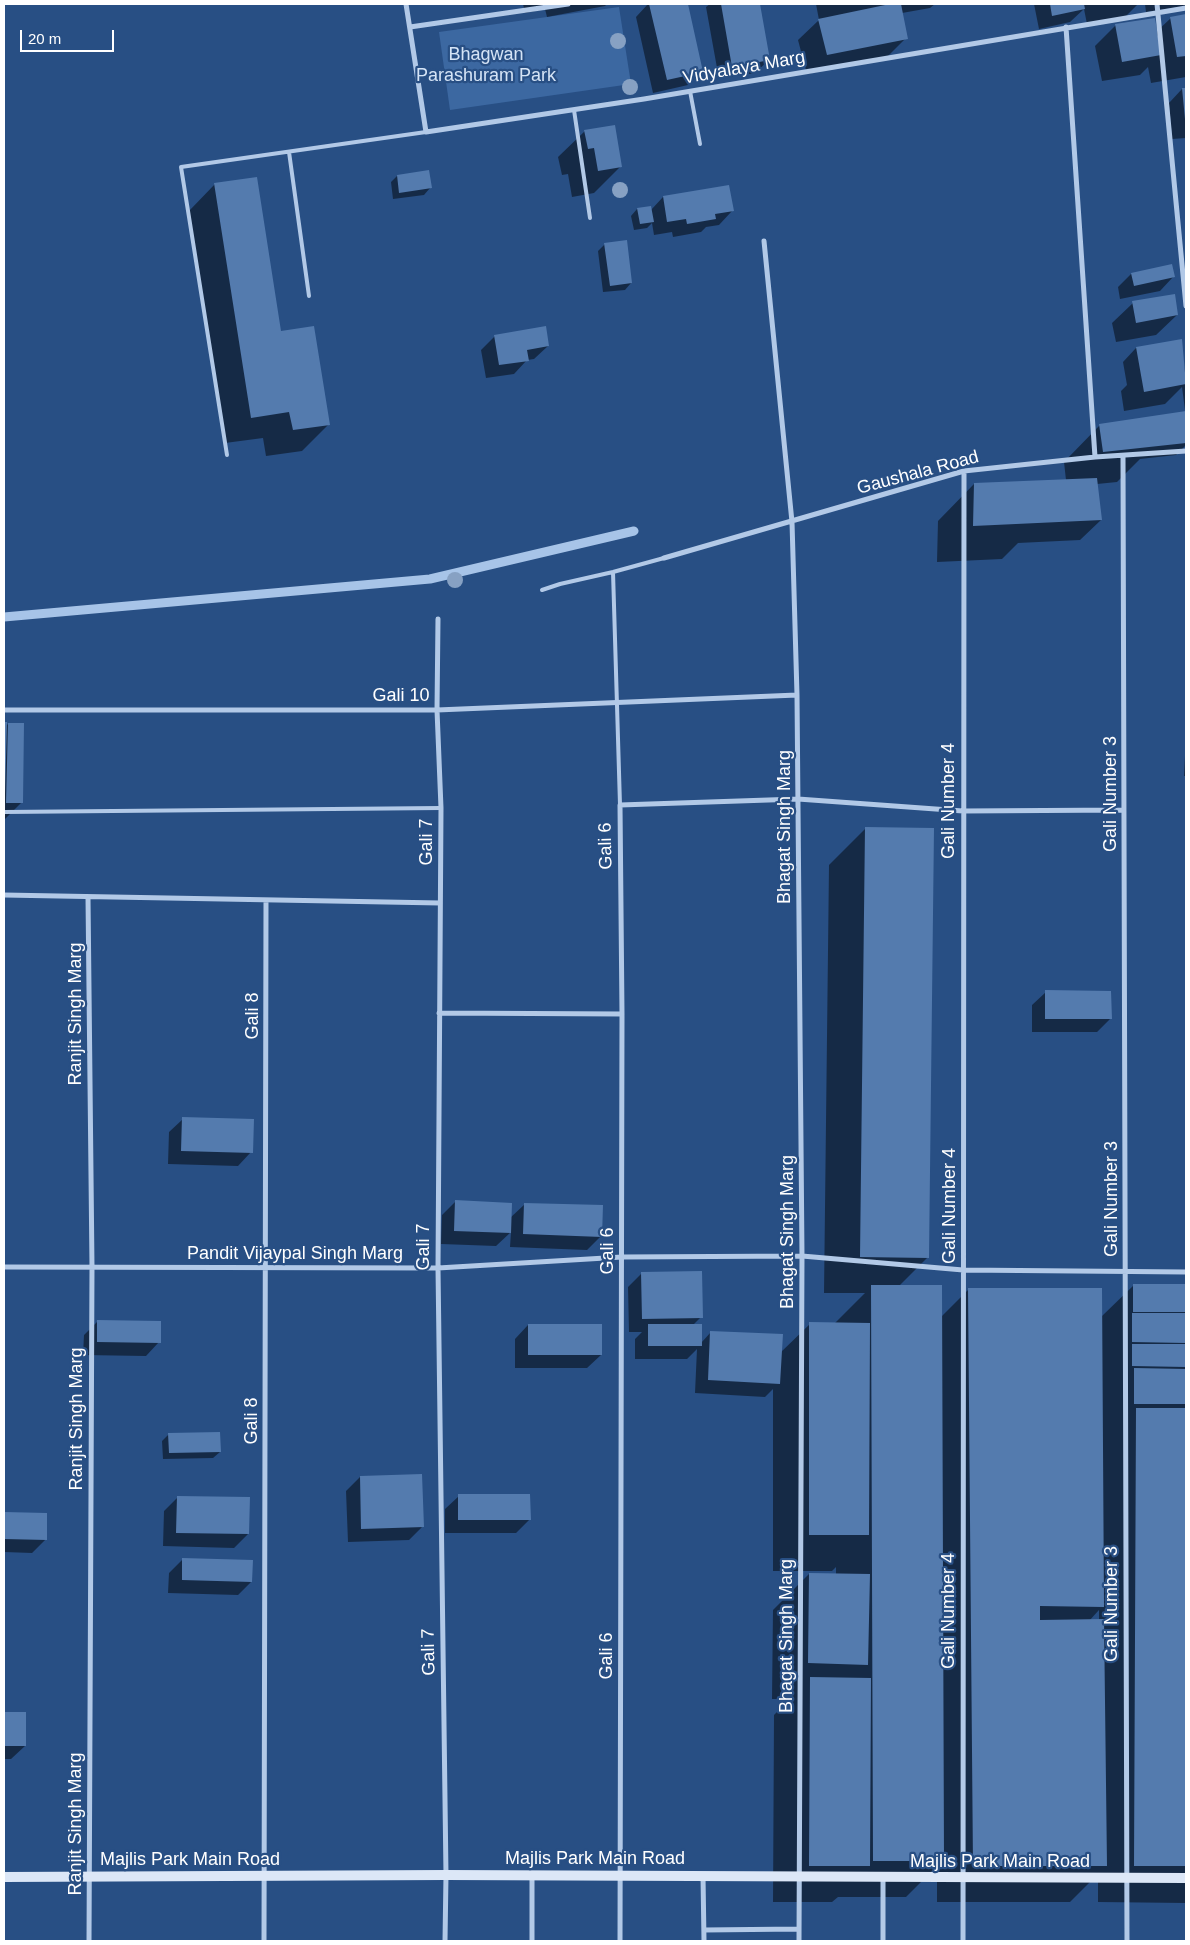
<!DOCTYPE html>
<html>
<head>
<meta charset="utf-8">
<style>
  body { margin:0 }
  #map { position:relative; width:1190px; height:1945px; overflow:hidden; background:#284f84; font-family:Helvetica,sans-serif }
  canvas { display:block }
  .frame { position:absolute; inset:0; border:5px solid #fff; pointer-events:none }
  .scale { position:absolute; left:20px; top:30px; width:94px; height:22px; box-sizing:border-box; border:2px solid #fff; border-top:0; padding-left:6px; font-size:15px; line-height:18px; white-space:nowrap; color:#fff; -webkit-text-stroke:4px #284f84; paint-order:stroke }
</style>
</head>
<body>
<div id="map">
<canvas width="1190" height="1945"></canvas>
<div class="frame"></div>
<div class="scale">20 m</div>
</div>
<script>
const ctx = document.querySelector('canvas').getContext('2d');
ctx.lineJoin = 'round';
function fillPath(path, color) { ctx.fillStyle = color; ctx.fill(path, 'evenodd'); }
function strokePath(path, color, width, dash) { ctx.strokeStyle = color; ctx.lineWidth = width; ctx.lineCap = dash ? 'butt' : 'round'; ctx.setLineDash(dash || []); ctx.stroke(path); }
function write(font, color, halo, rows, align = 'center') {
  ctx.font = font + ' Helvetica,sans-serif'; ctx.lineWidth = 4.5; ctx.setLineDash([]); ctx.textBaseline = 'middle'; ctx.strokeStyle = halo; ctx.fillStyle = color; for (const [text, x, y, turn = 0] of rows) {
    ctx.save(); ctx.translate(x, y); ctx.rotate((+turn || 0) * Math.PI / 180); ctx.textAlign = isNaN(turn) ? turn : align; if (halo) ctx.strokeText(text, 0, 0); ctx.fillText(text, 0, 0); ctx.restore();
  }
}
fillPath(new Path2D(`
  M619,7l12,77 -181,26 -11,-78z`), '#3c68a1');
fillPath(new Path2D(`
  M523,4h84l-2,2 -58,11 -2,-8 -20,4z
  M648,4h38l16,67 -14,14 -35,8 -17,-76z
  M710,4h49l10,56 -14,13 -36,6 -13,-72z
  M816,4h119l-5,4 -28,5 4,25 -20,20 -79,16 -9,-34 21,-20z
  M1034,4h104l-13,13 -38,7 -3,-15 -14,13 -31,7z
  M1145,4h41v2l-40,6z
  M1186,15v62l-35,6 -3,-16 -8,8 -38,6 -7,-35 21,-21 40,7 15,-14z
  M1182,89h4v49l-14,1 -3,-36z
  M585,131l35,36 -26,26 -22,4 -4,-23 -6,1 -4,-18z
  M397,176l33,12 -6,7 -31,4 -2,-17z
  M215,184l65,149 49,91 -27,27 -36,5 -3,-18 -38,5 -36,-232z
  M663,197l69,14 -13,14 -13,2 -5,5 -28,5 -1,-5 -18,3 -2,-12 -5,5 -13,2 -3,-14 6,-7 13,-2 1,3z
  M605,244l26,39 -6,7 -22,2 -5,-41z
  M1131,274l42,3 -13,14 -40,8 -2,-12z
  M1133,303l44,12 -21,20 -40,7 -4,-19z
  M495,336l53,10 -14,13 -7,1 -13,14 -28,4 -5,-28z
  M1181,341l4,34 1,-2v36l-1,1 -3,-23 -17,17 -41,7 -3,-20 6,-6 -4,-23 13,-14z
  M1186,412v33l-10,10 -36,4 -23,23 -20,2 4,36 -21,20 -62,3 -16,16 -65,3 1,-41 36,-37 92,-4 -2,-18 36,-37z
  M4,723h1v4l3,-3 14,78 -18,18z
  M1186,755v21h-2l1,-20z
  M866,828l62,429 -29,29 42,31 28,-28 132,28 33,-32h52v618l-88,-1v-28l-28,28h-133v-36l-31,31h-68l-6,5h-59l1,-187 16,-16h-18l1,-89 36,-36h27v-7l-4,4h-59v-182l-8,8 -70,-4 2,-44 -10,10h-52v-20l7,-7h-13l-1,-45 13,-13 60,43 -8,8 8,18 10,-11 69,21 30,-29 25,-1 30,-30h-41l5,-428zM1099,1610v11h-10z
  M1046,992l64,27 -13,13h-65v-27z
  M183,1119l68,33 -13,14 -70,-2 1,-32z
  M456,1201l54,17 15,-14 76,32 -14,14 -77,-3 1,-15 -15,14 -55,-2 1,-29z
  M97,1322l62,20 -13,14 -63,-1 1,-20z
  M528,1325l73,30 -14,13h-72v-29z
  M169,1434l51,18 -7,6 -50,1 -1,-18z
  M360,1477l62,50 -13,13 -61,2 -2,-51z
  M459,1496l71,23 -14,14h-71v-24z
  M178,1497l70,37 -14,14 -71,-2 1,-35z
  M4,1513l42,1v25l-14,14 -28,-1z
  M183,1559l68,23 -13,13 -70,-2 1,-20z
  M4,1714h21v32l-14,13h-7z`), '#0007');
strokePath(new Path2D(`
  M4,617l426,-38 204,-48`), '#a7c4e8', 9);
fillPath(new Path2D(`
  M649,4h39l15,68 -36,8z
  M721,4h39l10,56 -38,7z
  M890,4h11l7,35 -81,16 -9,-36z
  M1050,4h34l1,5 -33,7z
  M1186,14v42l-9,1 -7,-40z
  M1155,18l6,37 -39,7 -7,-38z
  M1182,88h4v31h-1z
  M615,125l7,42 -24,4 -4,-23 -6,1 -4,-19z
  M429,170l3,18 -33,5 -2,-18z
  M257,177l24,154 33,-5 16,99 -37,5 -4,-18 -38,6 -37,-235z
  M729,185l5,26 -19,3 1,5 -29,5 -1,-5 -19,3 -4,-26z
  M651,206l3,16 -14,2 -3,-16z
  M627,240l5,43 -22,3 -6,-43z
  M1172,264l3,13 -41,9 -3,-13z
  M1175,294l3,21 -42,8 -4,-22z
  M546,326l3,20 -22,4 2,11 -30,4 -5,-30z
  M1182,339l4,45 -42,8 -8,-45z
  M1186,411v32l-83,9 -4,-28z
  M1097,478l5,42 -129,6 1,-43z
  M4,722h3l-2,72h-1z
  M8,723h16l-1,80h-17z
  M865,827l69,1 -5,430 -69,-1z
  M1045,990l66,1 1,28h-67z
  M182,1117l72,2 -1,34 -72,-2z
  M455,1200l57,3 -1,30 -57,-2z
  M524,1203l79,2 -1,32 -79,-3z
  M702,1271l1,47 -61,1 -1,-47z
  M1133,1284h53v28h-53z
  M871,1285h71l2,576h-71z
  M968,1288h134l2,319 -64,-1v14l64,-1 3,247h-134z
  M1132,1313h54v30l-54,-1z
  M97,1320l64,1v22l-64,-1z
  M809,1322l61,1 -1,212h-60z
  M528,1324h74v31h-74z
  M648,1324h54v22h-54z
  M710,1331l73,3 -3,50 -72,-4z
  M1132,1344h54v23l-54,-1z
  M1134,1368l52,1v35h-52z
  M1136,1408h50v458h-52z
  M220,1432l1,20 -52,1 -1,-20z
  M422,1474l2,53 -63,2 -1,-53z
  M458,1494h72l1,26h-73z
  M177,1496l73,1 -1,37 -73,-1z
  M4,1512l43,1v27l-43,-1z
  M182,1558l71,2 -1,22 -70,-2z
  M809,1573l61,1 -2,91 -60,-2z
  M810,1677l61,1 -1,188h-61z
  M4,1712h22v34h-22z`), '#547bae');
strokePath(new Path2D(`
  M690,91l10,53
  M574,110l16,108
  M289,152l20,144
  M227,455l-46,-288 245,-35
  M613,572l7,233
  M542,590l18,-6 53,-12 51,-14
  M4,812l437,-4`), '#b2c9e7', 4);
strokePath(new Path2D(`
  M406,4l20,128 218,-33 542,-91
  M1157,4l29,302
  M410,27l158,-23
  M1066,27l29,430
  M764,241l28,281 5,173 5,561 -3,685
  M1123,456l4,1485
  M664,558l300,-87 131,-14 91,-6
  M438,619l-1,91 4,98 -3,460 8,607 -1,66
  M4,710h433l360,-15
  M4,895l436,8
  M88,897l4,370 -3,674
  M439,1013l183,1
  M4,1267l434,1 184,-11 180,-1 161,14 223,2
  M532,1875v66
  M703,1876l1,65
  M883,1878v63
  M704,1930l95,-1
  M264,1941l2,-1040
  M620,1941l2,-927 -2,-209 178,-6 165,12 161,-1
  M963,1941l1,-1470`), '#b2c9e7', 5);
strokePath(new Path2D(`
  M4,1877l442,-2 740,3`), '#dce7f7', 10);
ctx.fillStyle = '#87a1c3';
for (const [x, y] of [
  [618,41],
  [630,87],
  [620,190],
  [455,580]
]) { ctx.beginPath(); ctx.arc(x, y, 8, 0, 2 * Math.PI); ctx.fill(); }
write('18px', '#d5e4f6', '#284f84', [
  ["Bhagwan",486,55],
  ["Parashuram Park",486,76]
]);
write('18px', '#fff', '#284f84', [
  ["Vidyalaya Marg",744,68,-10],
  ["Gaushala Road",918,473,-15],
  ["Gali 10",401,696],
  ["Gali Number 3",1111,794,-90],
  ["Gali Number 4",949,801,-90],
  ["Bhagat Singh Marg",785,827,-90],
  ["Gali 7",427,842,-90],
  ["Gali 6",606,846,-91],
  ["Ranjit Singh Marg",76,1014,-90],
  ["Gali 8",253,1016,-90],
  ["Gali Number 3",1112,1199,-90],
  ["Gali Number 4",950,1206,-90],
  ["Bhagat Singh Marg",788,1232,-90],
  ["Gali 7",424,1247,-90],
  ["Gali 6",608,1251,-90],
  ["Pandit Vijaypal Singh Marg",295,1254],
  ["Ranjit Singh Marg",77,1419,-90],
  ["Gali 8",252,1421,-90],
  ["Gali Number 3",1112,1604,-90],
  ["Gali Number 4",949,1611,-90],
  ["Bhagat Singh Marg",787,1636,-90],
  ["Gali 7",429,1652,-91],
  ["Gali 6",607,1656,-90],
  ["Ranjit Singh Marg",76,1824,-90],
  ["Majlis Park Main Road",595,1859],
  ["Majlis Park Main Road",190,1860],
  ["Majlis Park Main Road",1000,1862]
]);
</script>
</body>
</html>
